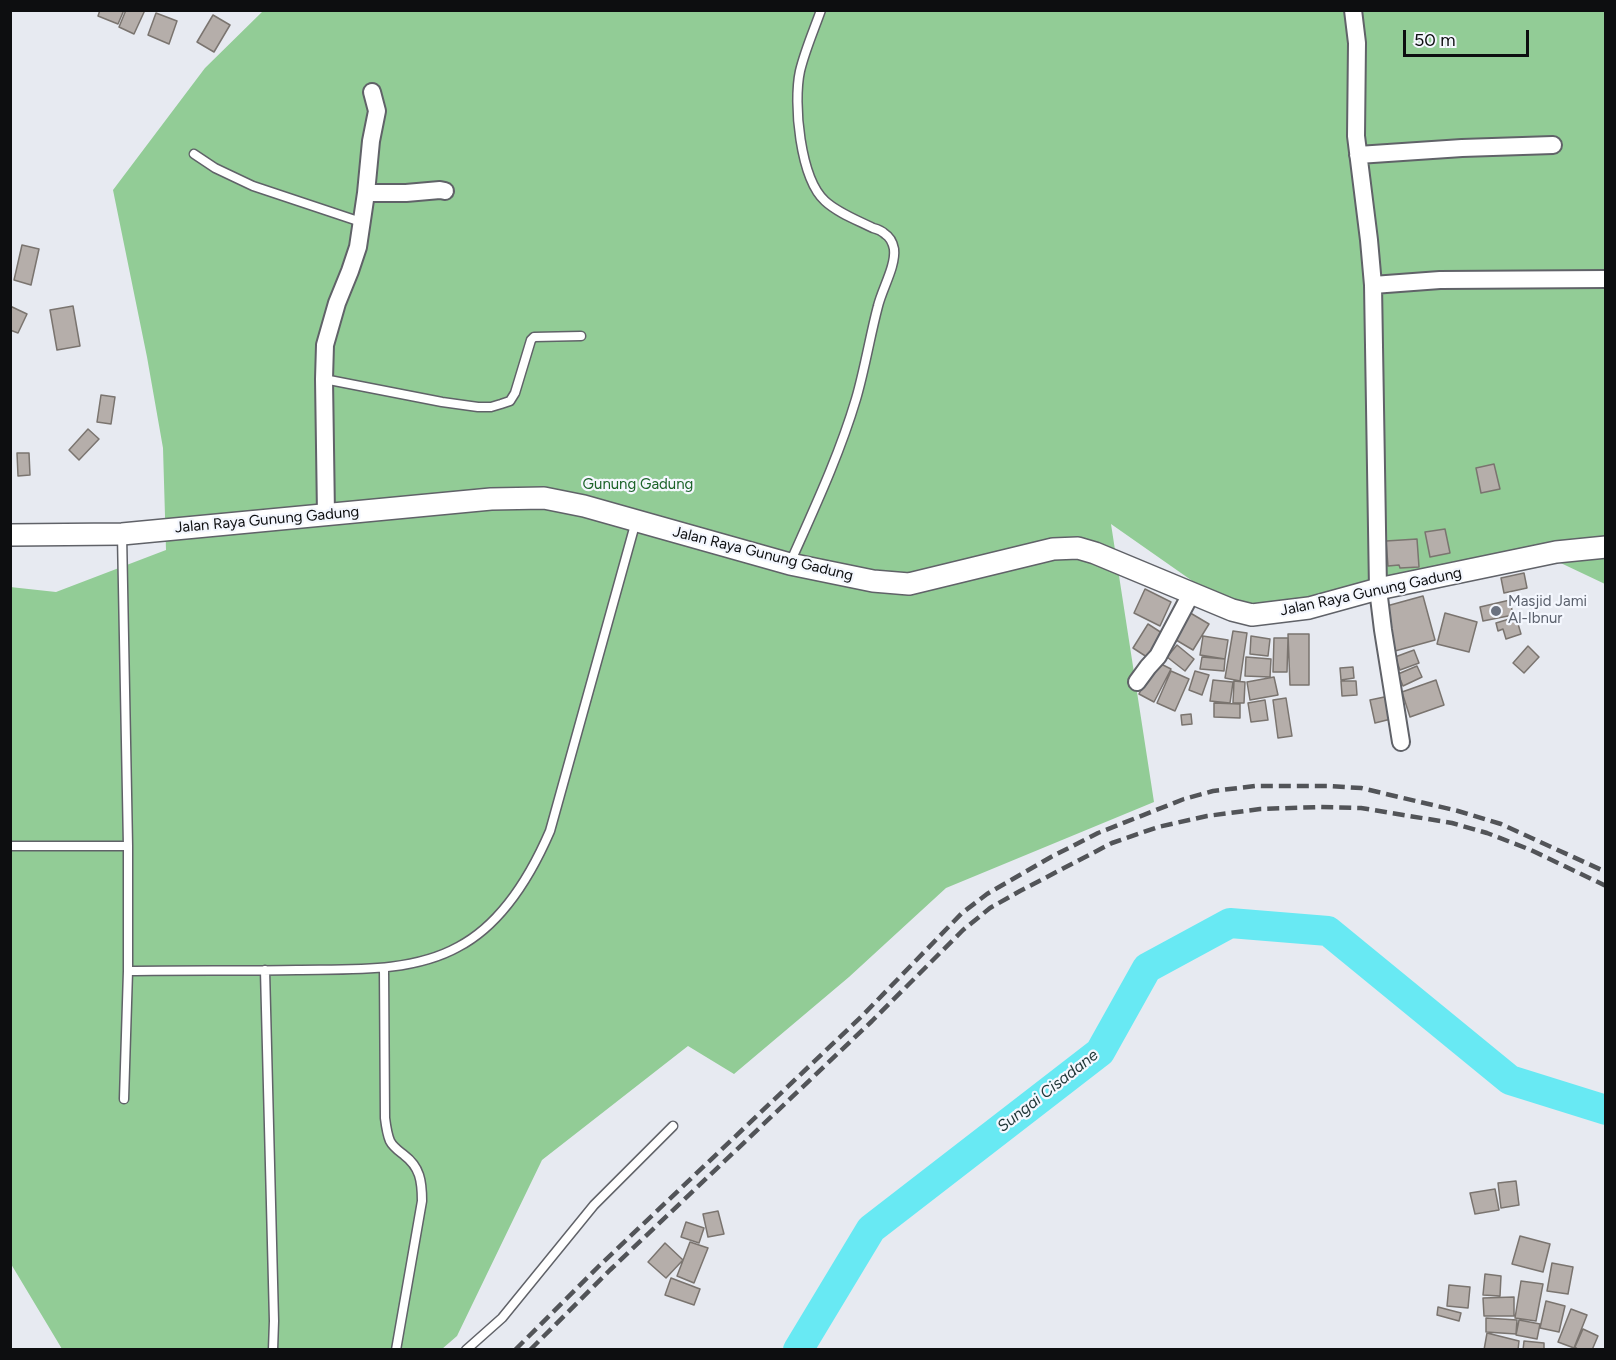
<!DOCTYPE html>
<html>
<head>
<meta charset="utf-8">
<style>
  body { margin:0 }
  #map { position:relative; width:1616px; height:1360px; overflow:hidden; background:#e7eaf1; font-family:Figtree,sans-serif }
  canvas { display:block }
  .frame { position:absolute; inset:0; border:12px solid #0d0e10; pointer-events:none }
  .scale { position:absolute; left:1403px; top:30px; width:126px; height:27px; box-sizing:border-box; border:3px solid #0d0e10; border-top:0; padding-left:8px; font-size:18px; line-height:21px; white-space:nowrap; color:#0d0e10; -webkit-text-stroke:4px #f4f7fe; paint-order:stroke }
</style>
</head>
<body>
<div id="map">
<canvas width="1616" height="1360"></canvas>
<div class="frame"></div>
<div class="scale">50 m</div>
</div>
<script>
const ctx = document.querySelector('canvas').getContext('2d');
ctx.lineJoin = 'round';
function fillPath(path, color) { ctx.fillStyle = color; ctx.fill(path, 'evenodd'); }
function strokePath(path, color, width, dash) { ctx.strokeStyle = color; ctx.lineWidth = width; ctx.lineCap = dash ? 'butt' : 'round'; ctx.setLineDash(dash || []); ctx.stroke(path); }
function write(font, color, halo, rows, align = 'center') {
  ctx.font = font + ' Figtree,sans-serif'; ctx.lineWidth = 4.5; ctx.setLineDash([]); ctx.textBaseline = 'middle'; ctx.strokeStyle = halo; ctx.fillStyle = color; for (const [text, x, y, turn = 0] of rows) {
    ctx.save(); ctx.translate(x, y); ctx.rotate((+turn || 0) * Math.PI / 180); ctx.textAlign = isNaN(turn) ? turn : align; if (halo) ctx.strokeText(text, 0, 0); ctx.fillText(text, 0, 0); ctx.restore();
  }
}
fillPath(new Path2D(`
  M263,11h1342v573l-57,-27 -170,32 -147,19 -120,-84 43,278 -208,86 -97,89 -115,97 -46,-28 -146,114 -85,176 -15,13h-380l-51,-85 -1,-677 46,5 110,-42 -3,-102 -16,-91 -34,-167 92,-122z`), '#92cc96');
strokePath(new Path2D(`
  M798,1350l73,-121 229,-177 47,-84 83,-45 98,8 182,149 96,30`), '#68e9f3', 30);
const building = new Path2D(`
  M100,10h24l-6,14 -20,-8z
  M126,10h19l-11,24 -15,-7z
  M156,13l21,8 -8,23 -21,-9z
  M213,15l17,10 -16,27 -17,-10z
  M22,245l17,4 -8,36 -17,-5z
  M10,306l17,8 -9,19 -8,-3z
  M73,306l7,40 -23,4 -7,-40z
  M101,395l14,2 -4,27 -14,-2z
  M88,429l11,10 -20,21 -10,-10z
  M17,453h12l1,22 -12,1z
  M1494,464l6,25 -19,4 -5,-25z
  M1445,529l5,24 -20,4 -5,-25z
  M1417,539l2,28 -19,1 -1,-3 -11,1 -2,-25z
  M1524,573l3,15 -23,5 -3,-15z
  M1145,589l26,13 -11,24 -26,-13z
  M1423,596l12,44 -40,11 -12,-44z
  M1510,600l3,15 -30,6 -3,-14z
  M1187,611l22,13 -16,26 -22,-13z
  M1445,613l32,9 -8,30 -32,-8z
  M1516,617l5,17 -15,5 -3,-10 -5,2 -2,-8z
  M1148,624l17,11 -15,24 -17,-11z
  M1233,631l14,2 -7,48 -15,-3z
  M1288,634h21v51h-19z
  M1203,636l25,4 -3,19 -25,-4z
  M1251,636l19,3 -2,17 -18,-2z
  M1274,638h14l-1,34h-14z
  M1177,645l17,14 -9,12 -18,-14z
  M1528,646l11,11 -15,16 -11,-10z
  M1414,650l5,13 -19,7 -5,-13z
  M1202,657l23,2 -1,12 -24,-2z
  M1246,657l25,2 -1,18 -25,-1z
  M1155,661l16,8 -17,33 -15,-8z
  M1417,666l5,11 -19,9 -5,-12z
  M1353,667l1,11 -13,2 -1,-12z
  M1171,671l18,8 -14,32 -18,-8z
  M1195,671l14,4 -7,20 -13,-5z
  M1274,677l4,18 -28,5 -3,-18z
  M1213,680l20,2 -3,21 -20,-2z
  M1436,680l8,25 -34,12 -8,-25z
  M1234,681l11,1 -1,21h-11z
  M1341,681h15l1,14 -15,1z
  M1389,696l6,22 -20,5 -5,-23z
  M1286,698l6,38 -14,2 -5,-38z
  M1265,700l3,20 -17,2 -3,-19z
  M1214,703l26,1v14l-26,-1z
  M1191,714l1,10 -10,1 -1,-10z
  M1516,1181l3,24 -18,3 -3,-25z
  M1495,1189l4,21 -24,4 -5,-21z
  M718,1211l6,23 -16,3 -5,-23z
  M686,1222l18,6 -5,15 -18,-6z
  M1520,1236l30,8 -7,28 -31,-8z
  M690,1242l18,6 -14,35 -17,-7z
  M665,1243l18,17 -17,18 -18,-16z
  M1552,1263l21,4 -5,27 -21,-3z
  M1485,1274l16,2 -1,20 -17,-1z
  M671,1278l29,11 -6,16 -29,-10z
  M1521,1281l22,3 -7,37 -21,-3z
  M1449,1285l21,2 -2,21 -21,-2z
  M1514,1297v19h-30l-1,-18z
  M1546,1301l19,5 -6,26 -19,-4z
  M1438,1307l23,6 -2,8 -22,-6z
  M1571,1309l16,6 -13,33 -16,-6z
  M1486,1318l31,2 -1,14 -30,-2z
  M1519,1320l21,4 -3,15 -21,-4z
  M1583,1329l15,7 -6,14h-13l-4,-3z
  M1487,1333l32,8 -1,9h-34z
  M1524,1341l20,2v7h-21z`);
fillPath(building, '#b5aeaa');
strokePath(building, '#7a746f', 1.5);
const service = new Path2D(`
  M194,154l21,14 38,18 108,36
  M324,379l118,23 36,5h13l10,-3 9,-3 5,-8 16,-53 3,-3 47,-1
  M122,534l6,312v125l-4,128
  M790,563c24,-54 49,-107 66,-164 9,-31 14,-63 22,-93 4,-17 18,-40 16,-57 -1,-5 -4,-12 -9,-15 -3,-3 -8,-5 -12,-6 -16,-8 -35,-15 -48,-27 -25,-23 -32,-98 -25,-130 5,-21 14,-41 21,-61
  M10,846h118
  M384,969l1,149c1,8 2,16 5,23 3,6 9,10 14,14 16,12 18,26 18,46l-26,149
  M265,970l9,351 -1,29
  M128,971c56,-1 113,0 169,-1 52,-1 114,3 161,-23 44,-23 73,-72 92,-116l86,-310
  M466,1350l36,-32 92,-113 79,-79`);
const minor = new Path2D(`
  M1353,10l4,33 -1,93 13,104 4,45 5,304 5,41 18,112
  M1358,155l104,-7 91,-3
  M366,193l5,-52 6,-30 -5,-19
  M1373,285l67,-5 166,-1
  M326,515l-2,-136 1,-34 12,-42 13,-32 8,-24 8,-54h40l34,-3 5,1
  M1137,682l11,-15 10,-11 33,-62`);
const tertiary = new Path2D(`
  M10,535l112,-1 369,-35 53,-1 40,8 206,58 83,17 36,3 144,-35 25,-1 17,5 137,57 20,5 57,-7 69,-19 178,-37 50,-5`);
strokePath(service, '#606268', 11);
strokePath(minor, '#606268', 20);
strokePath(tertiary, '#606268', 24);
strokePath(service, '#fff', 8);
strokePath(minor, '#fff', 16);
strokePath(tertiary, '#fff', 21);
strokePath(new Path2D(`
  M515,1350l84,-84 263,-250 100,-103 25,-19 64,-37 47,-24 86,-34 29,-8 42,-5h73l33,2 97,23 43,13 105,48
  M530,1350l80,-80 262,-249 91,-91 27,-22 30,-17 92,-48 46,-16 49,-11 53,-7 59,-2 42,1 91,15 35,10 44,17 75,36`), '#525458', 4.5, [12, 6]);
for (const [x, y, r, color] of [
  [1496,611,6,"#6b7280"]
]) { const dot = new Path2D(); dot.arc(x, y, r, 0, 2 * Math.PI); ctx.fillStyle = color; ctx.fill(dot); strokePath(dot, '#f4f7fe', 2); }
write('15px', '#1b6329', '#f4f7fe', [
  ["Gunung Gadung",638,485]
]);
write('15px', '#0d0e10', '#f4f7fe', [
  ["Jalan Raya Gunung Gadung",267,520,-5],
  ["Jalan Raya Gunung Gadung",763,554,14],
  ["Jalan Raya Gunung Gadung",1371,592,-12]
]);
write('15px', '#5b616d', '#f4f7fe', [
  ["Masjid Jami",1508,602],
  ["Al-Ibnur",1508,619]
], 'left');
write('italic 16px', '#1e3536', '#f4f7fe', [
  ["Sungai Cisadane",1048,1091,-38]
]);
</script>
</body>
</html>
